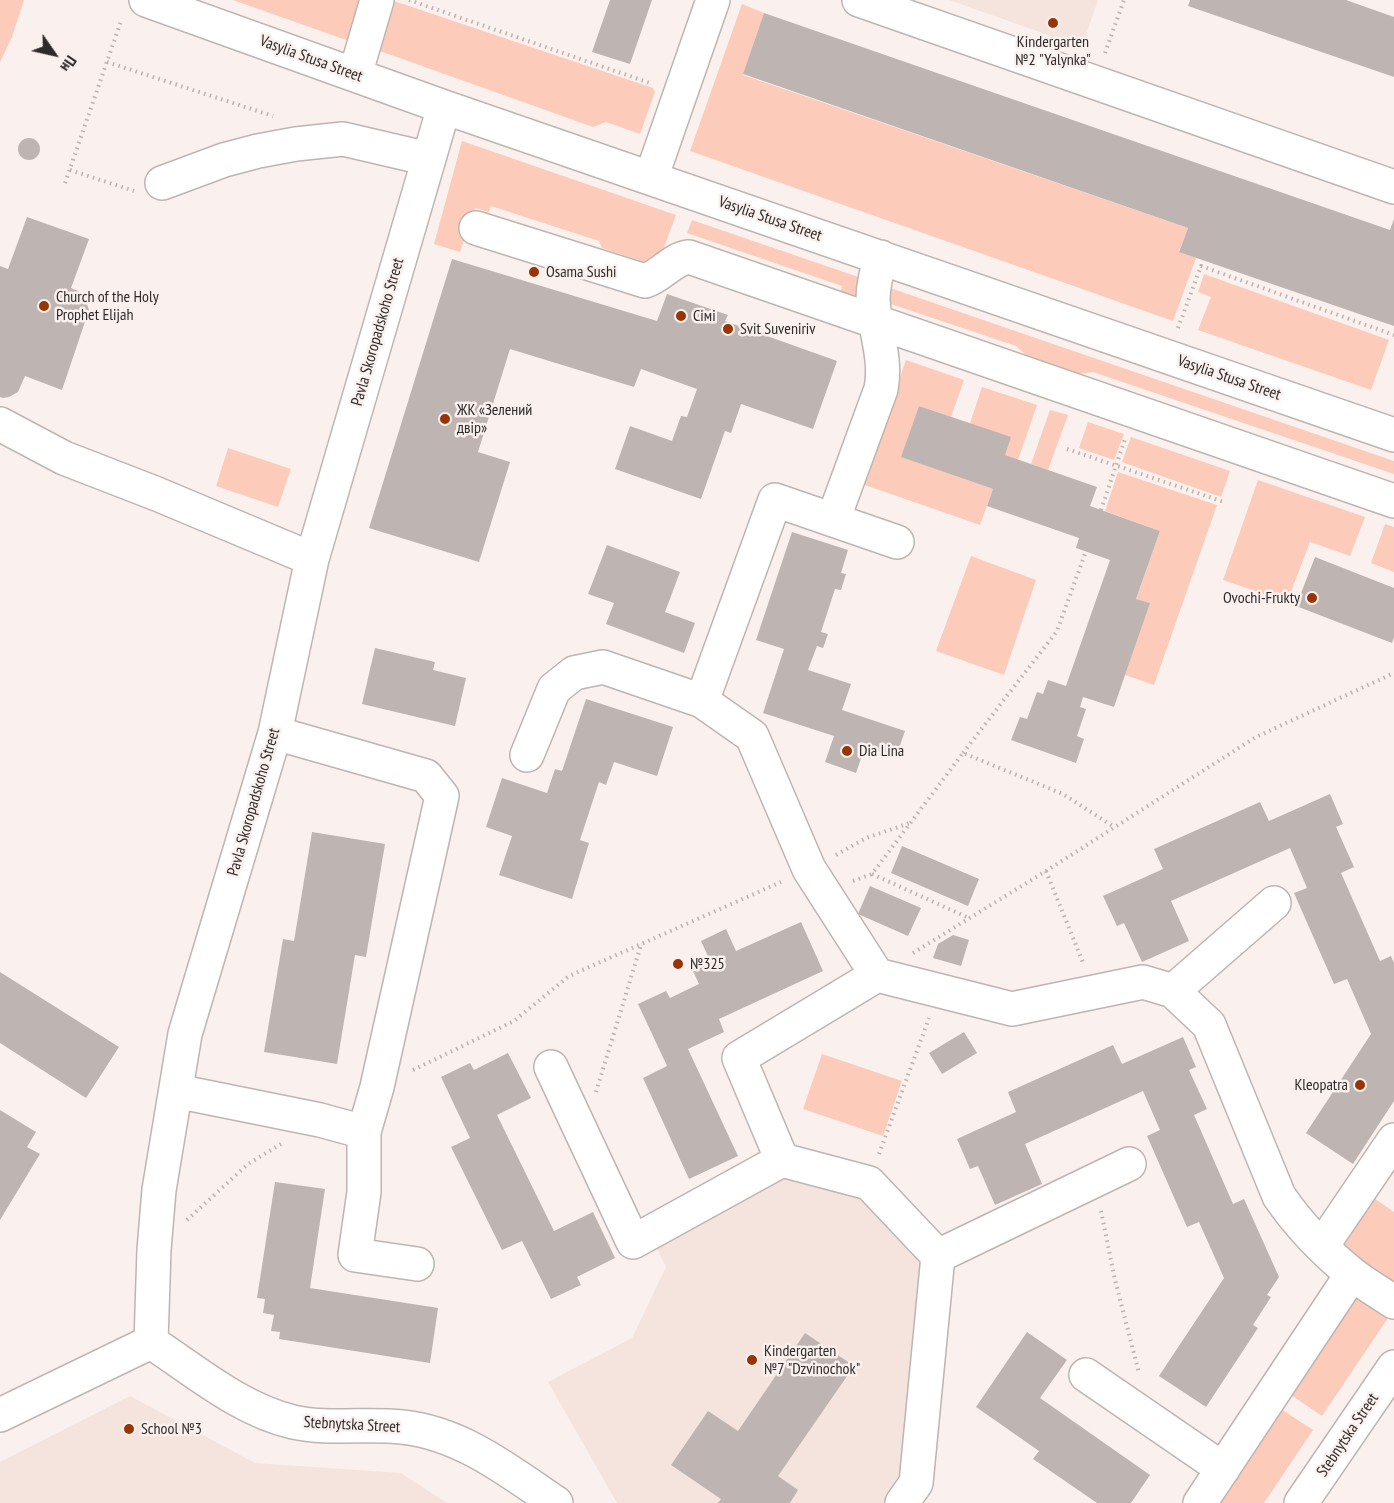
<!DOCTYPE html>
<html>
<head>
<meta charset="utf-8">
<style>
  body { margin:0 }
  #map { position:relative; width:1394px; height:1503px; overflow:hidden; background:#faf1ee; font-family:"PT Sans Narrow",sans-serif }
  canvas { display:block }
  .north { position:absolute; left:24px; top:24px; width:60px; height:60px; -webkit-text-stroke:4px #faf1ee; paint-order:stroke; rotate:124deg; font-size:16px; font-weight:700; line-height:24px; text-align:center; color:#2d2a29 }
  .north::after { content:''; display:block; margin:auto; width:21px; height:27px; background:#2d2a29; clip-path:polygon(50% 0,100% 100%,50% 72%,0 100%) }
</style>
</head>
<body>
<div id="map">
<canvas width="1394" height="1503"></canvas>
<div class="north">Пн</div>
</div>
<script>
const ctx = document.querySelector('canvas').getContext('2d');
ctx.lineJoin = 'round';
function fillPath(path, color) { ctx.fillStyle = color; ctx.fill(path, 'evenodd'); }
function strokePath(path, color, width, dash) { ctx.strokeStyle = color; ctx.lineWidth = width; ctx.lineCap = dash ? 'butt' : 'round'; ctx.setLineDash(dash || []); ctx.stroke(path); }
function write(font, color, halo, rows, align = 'center') {
  ctx.font = font + ' "PT Sans Narrow",sans-serif'; ctx.lineWidth = 5; ctx.setLineDash([]); ctx.textBaseline = 'middle'; ctx.strokeStyle = halo; ctx.fillStyle = color; for (const [text, x, y, turn = 0] of rows) {
    ctx.save(); ctx.translate(x, y); ctx.rotate((+turn || 0) * Math.PI / 180); ctx.textAlign = isNaN(turn) ? turn : align; if (halo) ctx.strokeText(text, 0, 0); ctx.fillText(text, 0, 0); ctx.restore();
  }
}
fillPath(new Path2D(`
  M949,0h149l-16,47z
  M785,1178l75,17 64,66 -22,215 -17,27h-268l-69,-121 84,-44 34,-71 -9,-18z
  M130,1396l125,67 146,10 46,30h-447v-41z`), '#f5e3dd');
fillPath(new Path2D(`
  M0,0h24l-12,37 -12,25z
  M233,0h129l-13,41z
  M391,0l262,88 2,4 -15,42 -34,-12 -13,5 -216,-77z
  M742,4l22,9 -21,62 445,153 -9,23 17,7 -23,63 -483,-170z
  M462,141l214,74 -19,51 -55,-18 -3,-7 -108,-35 -2,6 -14,-4 -15,44 -26,-8z
  M692,220l175,60 -8,21 -19,-6 2,-9 -155,-53z
  M1204,274l185,66 -18,50 -173,-60 13,-33 -13,-5z
  M890,288l504,173v13l-301,-102 -21,3 -39,-13 -17,-16 -131,-44z
  M906,360l58,20 -13,37 -32,-11 -17,51 91,32 -13,36 -118,-41z
  M982,387l55,18 -19,55 -13,-5 -35,-32z
  M1050,410l18,5 -20,55 -17,-6z
  M1088,422l36,12 -10,26 -35,-12z
  M1131,437l99,34 -9,26 -99,-35z
  M228,448l63,21 -13,38 -62,-21z
  M1118,472l99,33 -63,180 -29,-10 24,-72 -13,-4 24,-68 -55,-20z
  M1258,480l107,37 -15,39 -40,-14 -23,60 -64,-22z
  M1385,524l9,3v45l-23,-9z
  M971,556l65,24 -32,95 -68,-24z
  M822,1054l80,27 -19,55 -80,-27z
  M1371,1196l23,16v77l-51,-34 -3,-15z
  M1355,1286l37,26 -70,104 -37,-25z
  M1275,1405l38,25 -49,73h-51z`), '#fccbba');
fillPath(new Path2D(`
  M610,0h42l-22,64 -38,-12z
  M1190,0h156l48,17v60l-206,-71z
  M764,13l626,217 4,-11v107l-215,-74 9,-24 -445,-154z
  M18 149a11 11 0 1 1 22 0a11 11 0 1 1-22 0Z
  M27,217l62,22 -18,49 7,3 6,5 5,14 -27,80 -37,-14 -7,16 -9,5 -6,1 -3,-1v-131l8,3z
  M452,259l205,62 10,-27 61,21 -3,6 112,40 -24,68 -72,-25 -10,29 -6,-2 -24,68 -86,-30 15,-43 42,15 9,-25 6,1 10,-28 -56,-20 -7,18 -124,-38 -32,103 32,10 -31,100 -110,-34z
  M919,406l92,31 -6,18 92,32 -7,19 70,25 -24,68 14,4 -36,104 -31,-10 -3,10 6,2 -9,27 7,3 -8,24 -65,-23 9,-23 7,2 10,-27 6,2 5,-14 18,6 44,-126 -34,-12 3,-10 -92,-32 6,-17 -92,-32z
  M792,532l56,18 -7,23 5,1 -5,16 -6,-1 -14,43 7,2 -5,14 -6,-2 -9,24 43,14 -9,26 63,21 -9,26 -31,-10 -9,26 -31,-11 9,-26 -71,-23 21,-64 -28,-9z
  M607,545l73,27 -15,40 30,11 -11,30 -78,-29 8,-21 -26,-9z
  M1315,557l79,31v49l-2,6 -96,-37z
  M375,648l60,14 -2,8 33,8 -11,48 -93,-22z
  M586,699l87,28 -16,49 -43,-14 -8,23 -7,-3 -19,58 9,3 -17,56 -73,-24 13,-39 -26,-9 16,-49 45,15 8,-24 7,2z
  M1330,794l13,30 -7,3 18,40 -13,6 39,88 11,-5 3,7v138l-41,63 -47,-31 65,-99 -24,-55 -13,5 -40,-91 13,-5 -17,-40 -119,53 18,40 -47,21 -18,-39 -7,3 -14,-30 60,-27 -9,-20 106,-47 9,19z
  M312,832l73,12 -19,113 -11,-2 -18,109 -73,-12 19,-113 11,2z
  M902,846l77,33 -11,27 -77,-33z
  M870,886l51,22 -13,28 -50,-22z
  M801,922l22,49 -104,48 5,13 -36,17 50,107 -49,23 -46,-101 24,-12 -29,-62 28,-13 4,7 29,-14 -6,-13 18,-8 -10,-22 25,-12 10,22z
  M953,935l16,5 -8,26 -28,-8 5,-14z
  M0,972l119,75 -33,51 -86,-55z
  M964,1032l13,21 -35,21 -13,-21z
  M1183,1037l13,30 -7,3 18,39 -13,6 39,89 11,-5 35,78 -12,18 4,2 -18,28 5,3 -52,79 -47,-31 65,-98 -25,-56 -12,5 -40,-91 13,-6 -17,-39 -118,53 17,40 -47,21 -17,-39 -8,3 -13,-30 59,-27 -8,-20 105,-47 9,19z
  M508,1053l23,45 -34,17 57,116 39,-19 22,46 -38,19 4,8 -30,14 -29,-58 -20,9 -51,-103 19,-9 -29,-61 29,-14 4,7z
  M0,1110l36,22 -9,15 13,7 -40,66z
  M275,1182l50,7 -15,99 128,20 -8,55 -151,-24 1,-7 -9,-1 3,-16 -11,-2 2,-14 -8,-1z
  M1027,1332l40,28 -27,38 110,77 -19,28h-34l-64,-44 6,-8 -63,-44z
  M805,1333l49,33 -76,110 20,14 -8,13h-72l3,-4 -50,-34 37,-54 30,20z`), '#beb5b2');
const minor = new Path2D(`
  M146,0l298,107 950,328
  M859,0l535,187
  M355,75l22,-75
  M651,178l62,-178
  M162,183l62,-23 34,-9 38,-7 47,-5 86,20
  M476,228l169,53c16,-5 27,-22 44,-24l705,244
  M0,424l64,34 93,36 155,65
  M833,520l48,-131c6,-32 -7,-59 -8,-90 0,-15 4,-28 8,-42
  M897,542l-122,-42 -73,201 50,35 57,133 68,106 135,34 131,-27 30,9 36,34 70,171c19,28 46,56 73,78 13,10 28,19 42,28
  M527,755l27,-66 20,-16 29,-6 99,34
  M1173,991l101,-88
  M551,1067l82,175 149,-82 87,23 69,73 -22,227 -14,20
  M176,1091l144,29 44,12 13,-45 65,-291 -16,-20 -151,-43
  M364,1132v60l-9,63 62,9
  M782,1160l-43,-102 138,-83
  M1322,1246l72,-106
  M938,1256l191,-92
  M151,1342c44,29 90,68 142,80 36,8 73,1 109,5 59,6 107,44 154,76
  M1086,1375l137,94
  M0,1415l151,-73 3,-92 5,-60 26,-156 90,-301 37,-174 132,-452
  M1200,1503l152,-229
  M1301,1503l93,-136`);
strokePath(minor, '#beb5b2', 36);
strokePath(new Path2D(`
  M409,0l244,84
  M1105,53l19,-53
  M107,62l166,54
  M70,170l64,21
  M65,183l56,-162
  M1178,328l23,-62 193,69
  M1067,449l157,53
  M1101,510l24,-71
  M963,753l94,-122 29,-80
  M836,855l30,-17 47,-16
  M1046,871l38,94
  M872,874l97,44
  M853,881l19,-7 91,-121 100,41 51,33
  M913,953l133,-82 210,-134 138,-64
  M413,1070l101,-49 55,-45 212,-94
  M596,1092l45,-147
  M879,1154l50,-136
  M1101,1211l14,69 24,93
  M187,1220l61,-56 33,-20`), '#bab3b1', 4, [1.5, 4.5]);
strokePath(minor, '#fff', 33);
for (const [x, y, r, color] of [
  [1053,23,6,"#993405"],
  [534,272,6,"#993405"],
  [44,306,6,"#993405"],
  [681,316,6,"#993405"],
  [728,329,6,"#993405"],
  [445,419,6,"#993405"],
  [1312,598,6,"#993405"],
  [847,751,6,"#993405"],
  [678,964,6,"#993405"],
  [1360,1085,6,"#993405"],
  [752,1360,6,"#993405"],
  [129,1429,6,"#993405"]
]) { const dot = new Path2D(); dot.arc(x, y, r, 0, 2 * Math.PI); ctx.fillStyle = color; ctx.fill(dot); strokePath(dot, '#faf1ee', 2); }
write('16px', '#2d2a29', '#faf1ee', [
  ["Kindergarten",1053,42,"center"],
  ["№2 \"Yalynka\"",1053,60,"center"],
  ["Osama Sushi",546,272],
  ["Church of the Holy",56,297],
  ["Prophet Elijah",56,315],
  ["Сімі",693,316],
  ["Svit Suveniriv",740,329],
  ["ЖК «Зелений",457,410],
  ["двір»",457,428],
  ["Ovochi-Frukty",1300,598,"right"],
  ["Dia Lina",859,751],
  ["№325",690,964],
  ["Kleopatra",1348,1085,"right"],
  ["Kindergarten",764,1351],
  ["№7 \"Dzvinochok\"",764,1369],
  ["School №3",141,1429]
], 'left');
write('16px', '#2d2a29', '#faf1ee', [
  ["Vasylia Stusa Street",311,59,20],
  ["Vasylia Stusa Street",770,219,19],
  ["Pavla Skoropadskoho Street",378,332,-74],
  ["Vasylia Stusa Street",1229,378,19],
  ["Pavla Skoropadskoho Street",254,802,-74],
  ["Stebnytska Street",352,1425,3],
  ["Stebnytska Street",1348,1435,-56]
]);
</script>
</body>
</html>
